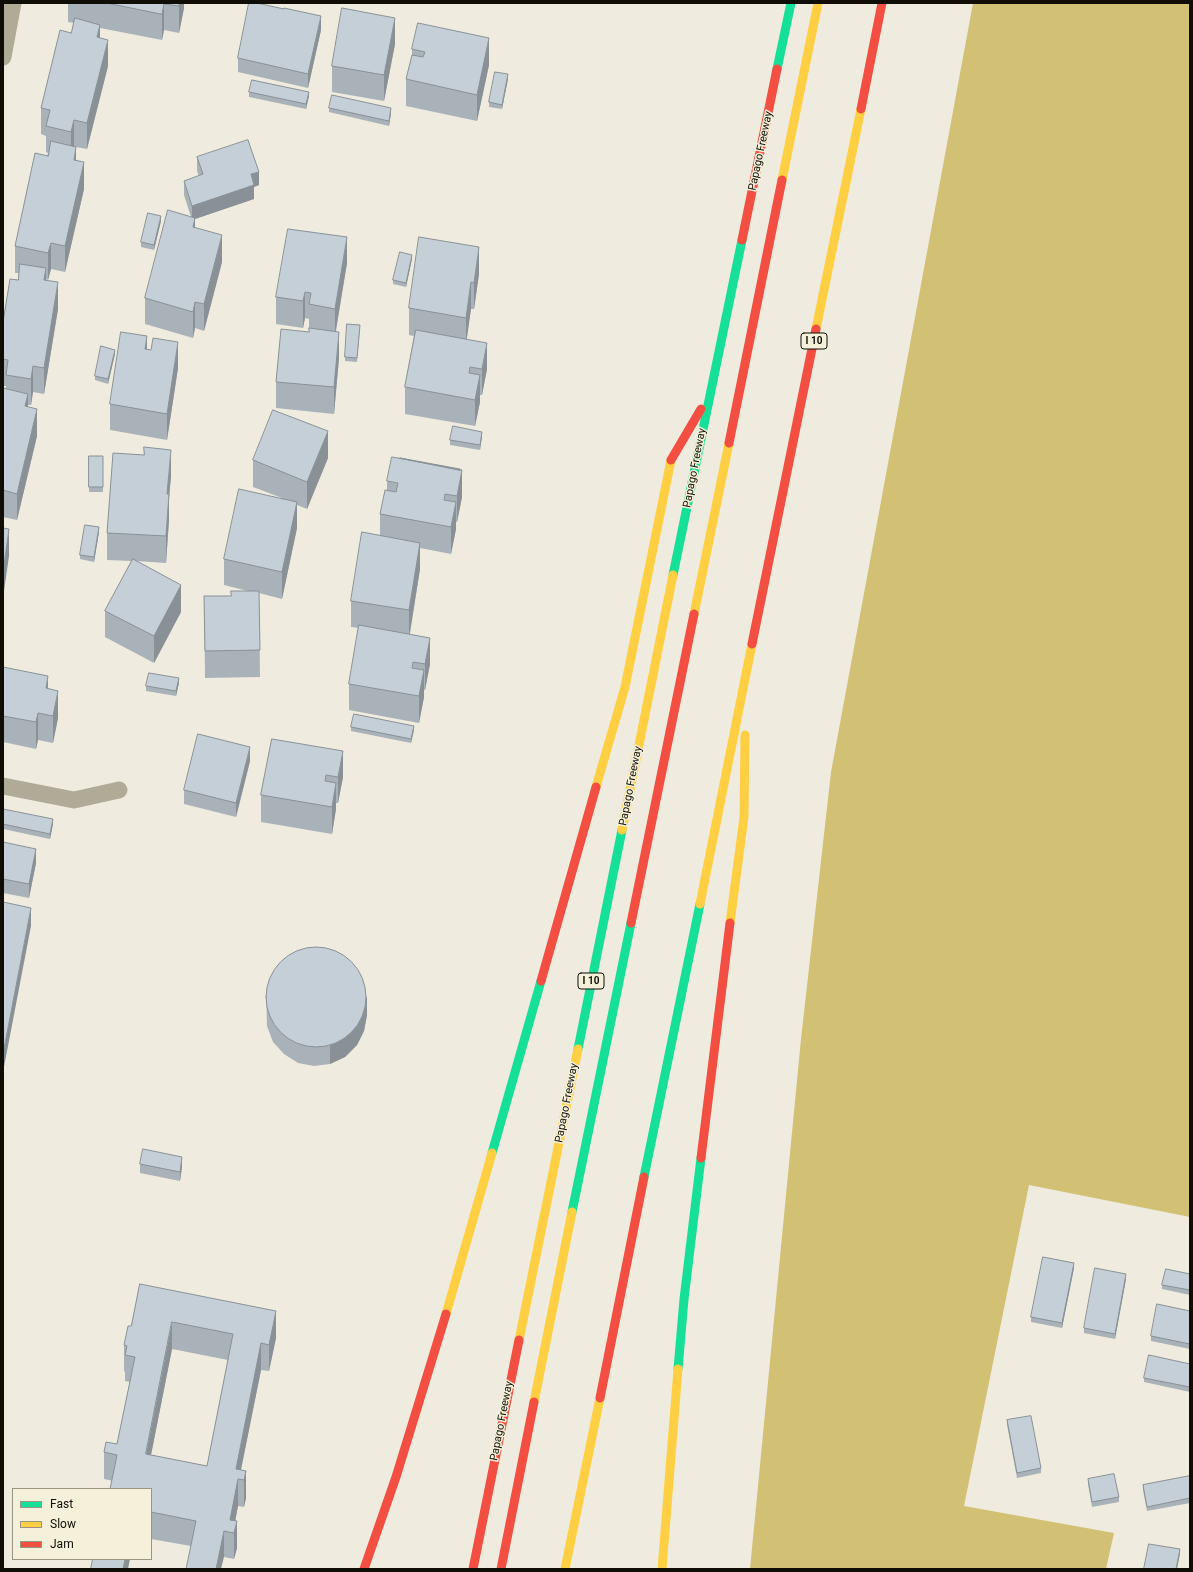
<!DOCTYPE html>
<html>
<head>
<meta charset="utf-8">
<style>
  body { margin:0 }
  #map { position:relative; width:1193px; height:1572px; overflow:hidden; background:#efecdf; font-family:Roboto,sans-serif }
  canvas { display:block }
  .frame { position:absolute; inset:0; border:4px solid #0f0d06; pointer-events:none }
  .legend { position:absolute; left:12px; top:1488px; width:140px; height:72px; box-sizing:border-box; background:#f5f0d9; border:1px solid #999585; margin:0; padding:5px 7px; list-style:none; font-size:12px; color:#0f0d06 }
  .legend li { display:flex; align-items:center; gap:8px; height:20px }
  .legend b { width:20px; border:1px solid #999585 }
</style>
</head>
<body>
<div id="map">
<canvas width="1193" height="1572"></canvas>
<div class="frame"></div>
<ul class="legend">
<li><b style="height:5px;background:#16e098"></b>Fast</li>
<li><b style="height:5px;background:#ffcf43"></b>Slow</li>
<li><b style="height:5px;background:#f24e42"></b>Jam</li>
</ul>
</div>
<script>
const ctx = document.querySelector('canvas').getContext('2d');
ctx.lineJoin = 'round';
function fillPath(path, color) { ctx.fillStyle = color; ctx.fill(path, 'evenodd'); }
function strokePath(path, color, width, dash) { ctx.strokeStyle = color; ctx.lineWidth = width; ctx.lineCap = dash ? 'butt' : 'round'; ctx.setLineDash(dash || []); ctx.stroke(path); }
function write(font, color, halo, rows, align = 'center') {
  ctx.font = font + ' Roboto,sans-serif'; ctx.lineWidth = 3; ctx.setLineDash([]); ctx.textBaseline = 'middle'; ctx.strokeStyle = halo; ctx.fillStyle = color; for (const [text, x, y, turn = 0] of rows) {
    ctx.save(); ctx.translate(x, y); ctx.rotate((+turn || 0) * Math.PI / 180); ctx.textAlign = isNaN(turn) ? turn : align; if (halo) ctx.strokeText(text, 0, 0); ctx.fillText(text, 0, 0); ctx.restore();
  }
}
fillPath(new Path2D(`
  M973,3h217v1214l-161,-32 -65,321 150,27 -8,36h-356l51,-530 30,-267z`), '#d2c175');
strokePath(new Path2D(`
  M3,57l10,-54
  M3,786l71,14 45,-10`), '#b0ab97', 17);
strokePath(new Path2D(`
  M777,69l14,-66
  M673,575l69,-335
  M578,1049l44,-219
  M492,1153l49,-172
  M644,1177l56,-273
  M572,1212l59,-289
  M678,1369l6,-70 17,-141`), '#16e098', 9);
strokePath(new Path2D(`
  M782,180l36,-177
  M816,329l45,-220
  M694,614l35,-171
  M596,787l29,-100 46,-227
  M622,830l51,-255
  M700,904l52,-260
  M730,923l14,-106 1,-82
  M446,1314l46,-161
  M519,1340l59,-291
  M534,1402l38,-190
  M565,1569l35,-171
  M662,1569l16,-200`), '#ffcf43', 9);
strokePath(new Path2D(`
  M861,109l21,-106
  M742,240l35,-171
  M729,443l53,-263
  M671,460l30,-51
  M752,644l64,-315
  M631,923l63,-309
  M541,981l55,-194
  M701,1158l29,-235
  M600,1398l44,-221
  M364,1569l32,-92 50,-163
  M473,1569l46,-229
  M501,1569l33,-167`), '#f24e42', 9);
fillPath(new Path2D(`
  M68,3h116v5l-5,25 -15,-3 -2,10 -62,-12v10l8,28 -21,83 -11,-2v13l8,29 -19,83 -14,-3 -3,11 -2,-1 12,30 -14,85 -11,-2 -2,13h-3v2l9,29 -20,84 -14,-3v-127l3,-1v-3h-3v-64l15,-42 1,-7h-4v-27l33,-93 -2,-1v-16l-5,-2v-26l30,-75 3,-10 -6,-1z
  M321,30l-13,58 -70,-16v-14z
  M395,44l-11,57 -52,-9v-26z
  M412,49l77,16 -12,56 -71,-15v-27l6,-24z
  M508,79l-6,30 -13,-2v-5z
  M249,92l60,4 -3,13 -57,-12z
  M329,108l62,5 -2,13 -60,-14z
  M197,157l62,28 -5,2v12l-59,20v9l27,34 -18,69 -9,-3 -2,10 -48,-14v-26l46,-81 -7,-22v-14l15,-5 -2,-5z
  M161,221l-7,29 -13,-3v-5z
  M412,259l-6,28 -13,-3v-4z
  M347,263l-11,68 3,27 -5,56 -58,-6v-26l33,-51v-12l-4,-1 -2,10 -27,-4v-27z
  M479,274l-5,35h-3l-5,30 21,30 -5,26h-2v7l-5,24 -70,-12v-27l9,-51 -5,-1v-27z
  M360,329l-3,33 -12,-1v-4z
  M147,350l31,18 -11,72 -57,-10v-26z
  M115,354l-7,30 -13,-4v-4z
  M482,436l-2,14 -30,-5v-5z
  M89,456h14v36h-14z
  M328,458l-21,51 -10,-4v23l-15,71 -23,-6 1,84 -55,1 -1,-82h27l17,-5 -24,-6v-26l58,-61 -29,-11v-27z
  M171,476l-2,22v22l-3,43 -30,-2 45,51 -27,51 -49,-26v-26l27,-50 -25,-1v-27z
  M387,481l75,16 -5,25h-1v7l-5,25 -31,-6v21l-10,65 20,30 -5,26h-1v7l-5,26 -70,-13v-26l10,-56 -8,-1v-26l29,-65v-22l7,-24z
  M99,532l-5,30 -14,-3v-4z
  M3,667l45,22 10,29 -5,25 -15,-3 -2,9 -33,-7z
  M179,683l-3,13 -30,-5v-5z
  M351,727l63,3 -3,13 -60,-12z
  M272,739l71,38 -5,26h-2v6l-4,25 -71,-12v-27z
  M250,761l-14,56 -52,-13v-14z
  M3,809l50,15 -3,15 -47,-10z
  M3,842l33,21 -7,35 -26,-5z
  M266,991l101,24 -3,16 -7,14 -12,12 -15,7 -16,2 -16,-3 -14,-9 -11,-12 -6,-16z
  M140,1164l42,3 -2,14 -40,-8z
  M1074,1268l-12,60 -31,-6v-5z
  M1190,1274v21l-28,-6v-4z
  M1126,1279l-11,60 -31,-6v-5z
  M140,1284l136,54 -7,33 -8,-1 -20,100 5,1v27l-2,9 -6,-1 -3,15 2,27 -3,11 -10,-2 -33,-11 -40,-7v-50l-47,-10v-27l13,-8 13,-62 -5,-1v-9l-1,-1v-26l7,-19zM172,1349l56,11 -21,106 -56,-11z
  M1190,1311v38l-39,-8v-5z
  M1190,1364v28l-46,-10v-4z
  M1007,1420l34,48v5l-24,5 -10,-53z
  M1190,1476v27l-43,8 -4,-21v-5z
  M1088,1479l31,18v5l-27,5 -4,-23z`), '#a9b2b9');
fillPath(new Path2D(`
  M179,3h5v5l-5,25z
  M164,4v26l-2,10v-26z
  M321,16v14l-13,58v-14z
  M395,18v26l-11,57v-26z
  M100,25v26l-3,-14z
  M489,38v27l-12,56v-26z
  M108,40v26l-21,83v-26z
  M508,74v5l-6,30v-4z
  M309,92v4l-3,13v-5z
  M391,108v5l-2,13v-5z
  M74,120v26l-3,12v-26z
  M76,147v26l-2,-13z
  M84,162v27l-19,83v-26z
  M259,172v13l-5,2v12l-59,20v25l-3,-24v-14l59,-32z
  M161,216v5l-7,29v-5z
  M222,235v27l-18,69v-27z
  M347,237v26l-12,72v-26z
  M51,243v26l-3,11v-27z
  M479,247v27l-5,35v-26z
  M412,255v4l-6,28v-4z
  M46,268v27l-2,-15z
  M58,282v27l-14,85v-26z
  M471,282v27l-5,36v-27z
  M305,292v26l-2,10v-27z
  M195,302v26l-2,10v-26z
  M339,332v26l-5,56v-27z
  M147,336v27l-2,-14z
  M178,342v26l-11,72v-26z
  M487,343v26l-5,26v-26z
  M115,350v4l-7,30v-5z
  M33,366v26l-2,13v-26z
  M480,375v27l-5,24v-26z
  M28,394v27l-3,-15z
  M37,409v27l-20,84v-26z
  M328,431v27l-21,51v-27z
  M482,432v4l-2,14v-5z
  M171,450v26l-2,22v22l-3,43v-27l1,-42z
  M462,470v27l-5,25v-26z
  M297,502v26l-15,71v-27z
  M456,502v27l-5,25v-27z
  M99,527v5l-5,30v-5z
  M9,529v27l-6,42v-26z
  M420,543v26l-11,68v-27z
  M181,585v27l-27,51v-27z
  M430,638v26l-5,26v-26z
  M424,670v27l-5,26v-27z
  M48,676v27l-2,-15z
  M179,678v5l-3,13v-5z
  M58,691v27l-5,25v-27z
  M38,713v27l-2,9v-27z
  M414,726v4l-3,13v-4z
  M250,747v14l-14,56v-14z
  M343,751v26l-5,26v-26z
  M336,783v26l-4,25v-27z
  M53,819v5l-3,15v-5z
  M36,849v14l-7,35v-14z
  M31,908v18l-28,146v-18z
  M367,996v19l-3,16 -7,14 -12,12 -15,7v-18z
  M182,1157v10l-2,14v-9z
  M1074,1263v5l-12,60v-5z
  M1126,1274v5l-11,60v-5z
  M276,1311v27l-7,33v-26z
  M172,1322v27l-26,131v-26z
  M261,1343v27l-22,109h-1v27l-5,27 -3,-13 6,-51z
  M246,1471v27l-2,9v-27z
  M237,1521v27l-3,11v-26z
  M224,1531v26l-3,12h-5z
  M1180,1549v5l-3,15h-1z
  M125,1559h5l-2,10h-5z`), '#899196');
const building = new Path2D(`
  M107,3h72v3l-15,-2 -2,10z
  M249,3h8l27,6v-1l37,8 -13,58 -70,-16z
  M342,8l53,10 -11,57 -52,-9z
  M75,18l25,7 -3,12 11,3 -21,83 -13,-3 -3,12 -25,-6 4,-16 -9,-2 19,-78 11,3z
  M418,23l71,15 -12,57 -71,-16 6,-24 11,2 2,-5 -13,-3z
  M495,72l13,2 -6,31 -13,-3z
  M252,80l57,12 -3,12 -57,-12z
  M332,95l59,13 -2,13 -60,-13z
  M248,140l11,32 -8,2 3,11 -62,21 -8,-25 19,-7 -6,-17z
  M51,141l25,6 -2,13 10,2 -19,84 -14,-3 -3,10 -33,-7 20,-93 13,3z
  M168,210l27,8 -2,9 29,8 -18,69 -9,-2 -2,10 -48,-14z
  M148,213l13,3 -7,29 -13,-3z
  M288,229l59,8 -12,72 -26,-5 2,-11 -6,-1 -2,9 -27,-4z
  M419,237l60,10 -5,36 -3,-1 -5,36 -57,-10z
  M400,252l12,3 -6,28 -13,-3z
  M20,264l26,4 -2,12 14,2 -14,86 -11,-2 -2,13 -25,-4 2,-15 -5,-1v-37l7,-43 8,1z
  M347,324l13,1 -3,33 -12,-1z
  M309,328l30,4 -5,55 -58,-5 5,-53 28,3z
  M416,330l71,13 -5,26 -12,-2 -1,6 11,2 -5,25 -70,-13z
  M121,332l26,4 -2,13 6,1 2,-12 25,4 -11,72 -57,-10z
  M101,346l14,4 -7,29 -13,-3z
  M3,388l25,6 -3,12 12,3 -20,85 -14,-4v2z
  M273,410l55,21 -21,51 -54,-22z
  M453,426l29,6 -2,13 -30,-5z
  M144,447l27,3 -4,44h2l-3,42 -59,-3 6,-80 31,2z
  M89,456h14v31h-14z
  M392,457l70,13 -5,26 -12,-2 -1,6 12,2 -5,25 -71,-13 5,-24 11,2 2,-9 -11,-2z
  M400,458l60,11v1z
  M239,489l58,13 -15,70 -58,-13z
  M85,525l14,2 -5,30 -14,-2z
  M3,528l6,1 -6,43z
  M362,532l58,11 -11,67 -58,-9z
  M133,559l48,26 -27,51 -49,-25z
  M231,591h28l1,59 -55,1 -1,-55h27z
  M359,625l71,13 -5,26 -12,-2 -1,6 12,2 -5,26 -70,-12z
  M3,667l45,9 -2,12 12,3 -5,25 -15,-3 -2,9 -33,-6z
  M149,673l30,5 -3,13 -30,-5z
  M354,714l60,12 -3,13 -60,-12z
  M198,734l52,13 -14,56 -52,-13z
  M272,739l71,12 -5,26 -12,-2 -1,6 11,2 -4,24 -71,-12z
  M3,809l50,10 -3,15 -47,-10z
  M3,842l33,7 -7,35 -26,-5z
  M3,902l28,6 -28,146z
  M266 997a50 50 0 1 1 100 0a50 50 0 1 1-100 0Z
  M143,1149l39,8 -2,15 -40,-8z
  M1043,1257l31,6 -12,60 -31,-6z
  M1095,1268l31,6 -11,60 -31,-6z
  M1166,1269l24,5v16l-28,-5z
  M140,1284l136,27 -7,34 -8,-2 -25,126 10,2 -2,9 -6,-1 -8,41 7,1 -3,12 -10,-2 -8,38h-30l10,-48 -45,-9v-23h-41l7,-34 -13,-3 2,-10 11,2 18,-87 -10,-2 2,-9 -3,-1 4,-19h3zM172,1322l61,12 -26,132 -61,-12z
  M1157,1304l33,7v33l-39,-8z
  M1149,1355l41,9v23l-46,-9z
  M1031,1416l10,52 -24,5 -10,-53z
  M1114,1474l5,23 -27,5 -4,-23z
  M1190,1476v22l-43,9 -4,-22z
  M1149,1544l31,5 -4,20h-32z
  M93,1559h32l-2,10h-32z`);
fillPath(building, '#c4cfd7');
strokePath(building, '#899196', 1);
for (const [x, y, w] of [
  [814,341,26],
  [591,981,26]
]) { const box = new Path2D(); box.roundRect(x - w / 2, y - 8, w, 16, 3); ctx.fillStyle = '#f5f0d9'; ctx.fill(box); strokePath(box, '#0f0d06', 1); }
write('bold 10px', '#0f0d06', null, [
  ["I 10",814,341],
  ["I 10",591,981]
]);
write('11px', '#0f0d06', '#f5f0d9', [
  ["Papago Freeway",761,151,-78],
  ["Papago Freeway",695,468,-79],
  ["Papago Freeway",631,786,-79],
  ["Papago Freeway",567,1103,-79],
  ["Papago Freeway",502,1421,-79]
]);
</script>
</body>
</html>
